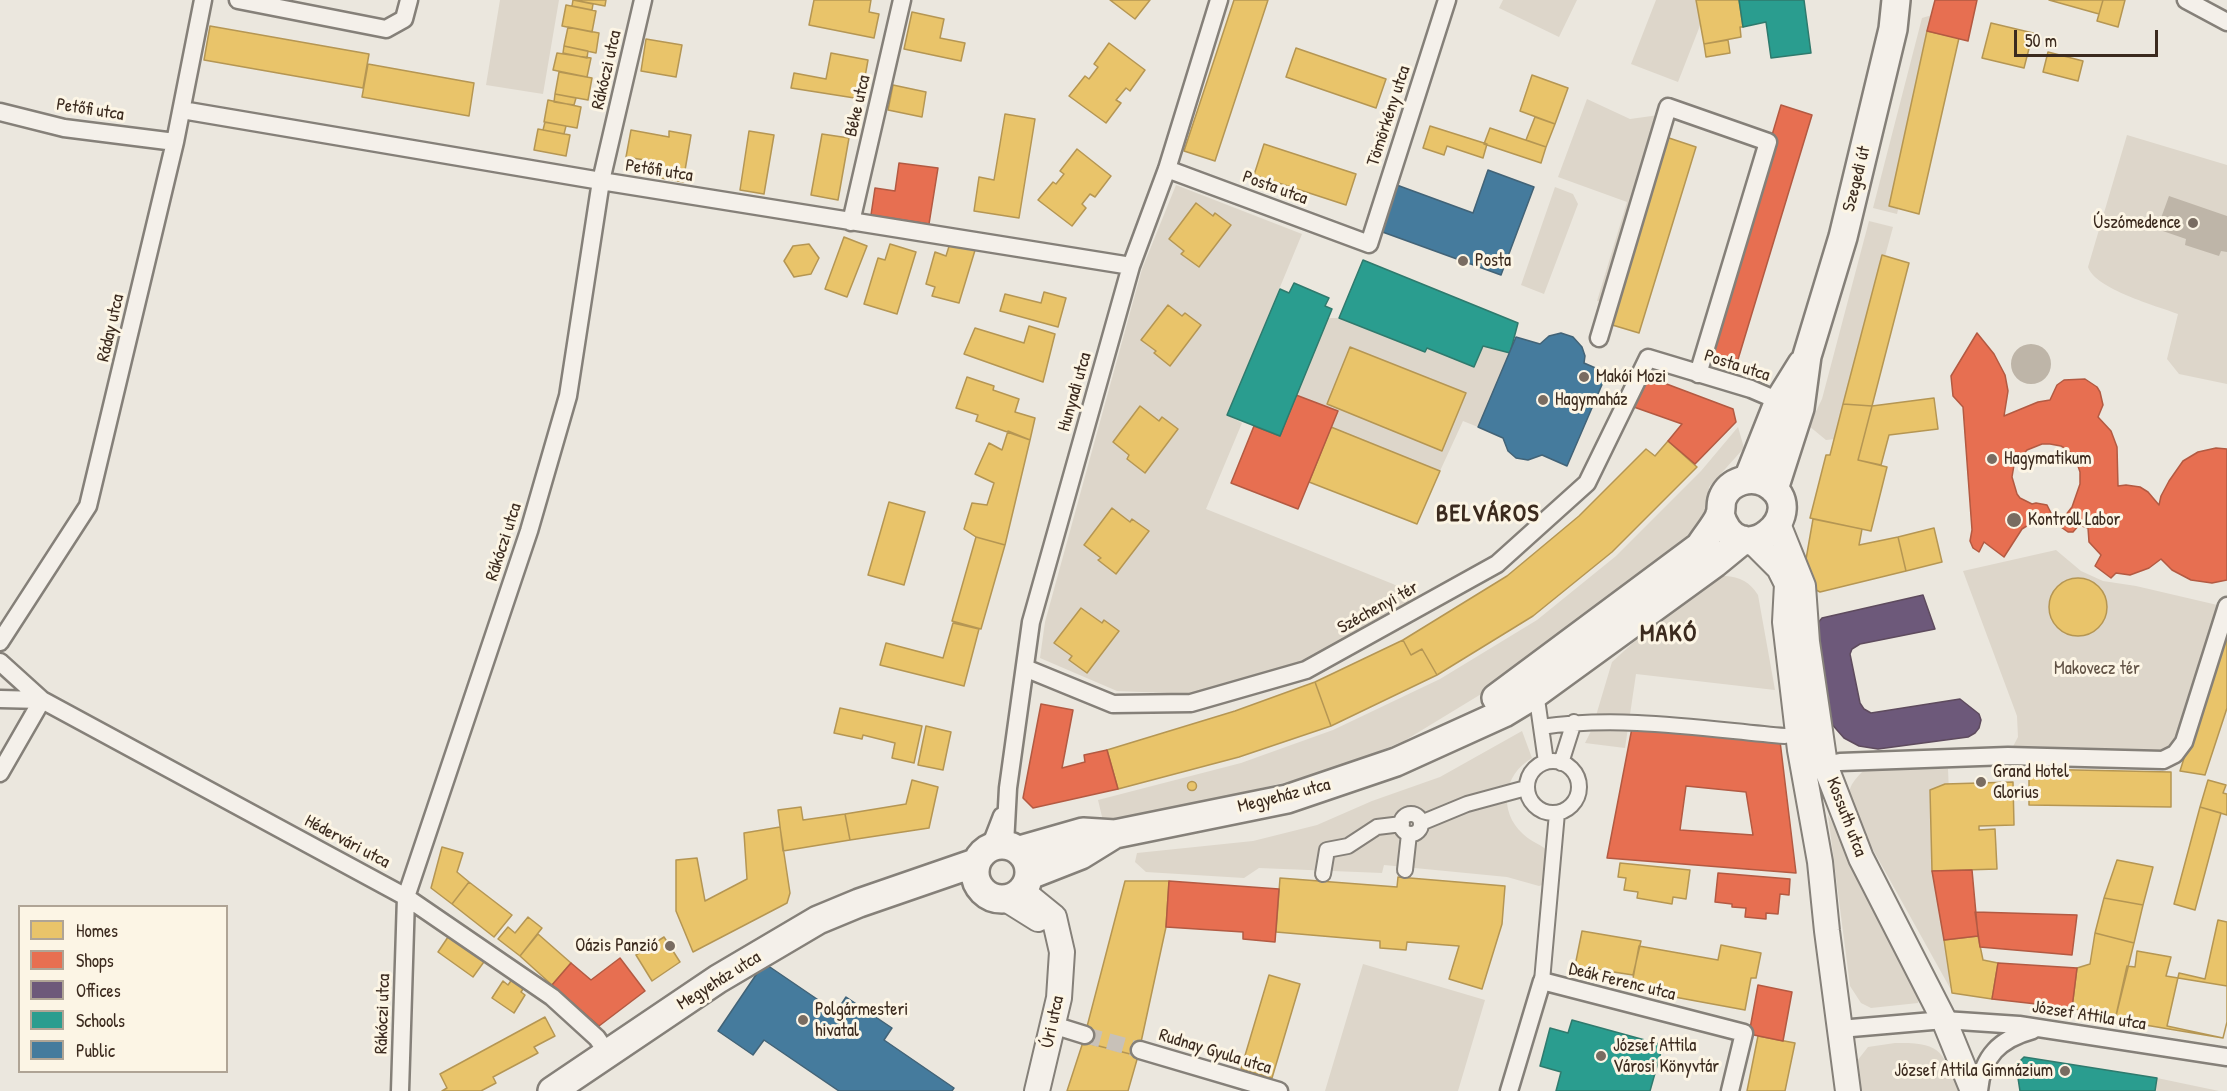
<!DOCTYPE html>
<html>
<head>
<meta charset="utf-8">
<style>
  body { margin:0 }
  #map { position:relative; width:2227px; height:1091px; overflow:hidden; background:#ebe7de; font-family:"Patrick Hand",sans-serif }
  canvas { display:block }
  .legend { position:absolute; left:18px; top:905px; width:210px; height:168px; box-sizing:border-box; background:#fcf5e5; border:2px solid #afa495; margin:0; padding:8px 10px; list-style:none; font-size:18px; color:#3b2a1e }
  .legend li { display:flex; align-items:center; gap:12px; height:30px }
  .legend b { width:30px; border:2px solid #afa495 }
  .scale { position:absolute; left:2014px; top:30px; width:144px; height:27px; box-sizing:border-box; border:3px solid #3b2a1e; border-top:0; padding-left:8px; font-size:18px; line-height:21px; white-space:nowrap; color:#3b2a1e; -webkit-text-stroke:4px #fcf5e5; paint-order:stroke }
</style>
</head>
<body>
<div id="map">
<canvas width="2227" height="1091"></canvas>
<ul class="legend">
<li><b style="height:16px;background:#e9c46a"></b>Homes</li>
<li><b style="height:16px;background:#e76f51"></b>Shops</li>
<li><b style="height:16px;background:#6d597a"></b>Offices</li>
<li><b style="height:16px;background:#2a9d8f"></b>Schools</li>
<li><b style="height:16px;background:#457b9d"></b>Public</li>
</ul>
<div class="scale">50 m</div>
</div>
<script>
const ctx = document.querySelector('canvas').getContext('2d');
ctx.lineJoin = 'round';
function fillPath(path, color) { ctx.fillStyle = color; ctx.fill(path, 'evenodd'); }
function strokePath(path, color, width, dash) { ctx.strokeStyle = color; ctx.lineWidth = width; ctx.lineCap = dash ? 'butt' : 'round'; ctx.setLineDash(dash || []); ctx.stroke(path); }
function write(font, color, halo, rows, align = 'center') {
  ctx.font = font + ' "Patrick Hand",sans-serif'; ctx.lineWidth = 6; ctx.setLineDash([]); ctx.textBaseline = 'middle'; ctx.strokeStyle = halo; ctx.fillStyle = color; for (const [text, x, y, turn = 0] of rows) {
    ctx.save(); ctx.translate(x, y); ctx.rotate((+turn || 0) * Math.PI / 180); ctx.textAlign = isNaN(turn) ? turn : align; if (halo) ctx.strokeText(text, 0, 0); ctx.fillText(text, 0, 0); ctx.restore();
  }
}
fillPath(new Path2D(`
  M500,0h59l-16,94 -57,-9z
  M1503,0h74l-18,37 -60,-29z
  M1656,0h54l-32,82 -47,-18z
  M1932,15l10,9 -45,190 -24,-6 49,-190z
  M1587,99l43,20 29,-4 -54,188 -8,-2 30,-99 -69,-25z
  M2127,135l100,30v219l-48,-10 -12,-15 11,-45c-21,-8 -83,-25 -90,-47z
  M1176,185l126,49 -75,181 15,8 -36,86 187,75c11,5 17,9 16,23l-106,54 -111,33 -75,-3 -77,-33 5,-36 97,-353z
  M1555,187l18,7 5,10 -34,90 -23,-9z
  M1869,221l24,6 -58,212 -9,1 -17,-14 13,-27z
  M1328,318h11l86,34 2,-4 47,19 9,-21 27,7 -32,74 -15,-6 -23,50 -109,-44 7,-16 -42,-16z
  M1738,427l6,21 -35,39 -4,29 -9,21 -177,134 -115,70 -79,32 -221,52 -6,-25 143,-37 92,-33 107,-51 97,-59 79,-64 85,-85z
  M2056,550l25,21 22,10 33,5 90,21 -51,147 -167,2 10,-19 -1,-21 -54,-145z
  M1725,576c15,1 25,6 33,19l17,95 -139,-16 -11,74 -40,-5 7,-14 20,-67 58,-53 44,-32z
  M1522,731l10,27c-29,17 -34,53 -9,76 8,8 20,11 27,19l-5,31 -6,2 -32,-9 -123,-12 -2,8 -123,-5 -15,10 -98,-6 -11,-10 2,-9 116,-12 64,-16 55,-24 68,-24z
  M1948,769l5,118 16,107 -19,-6 -98,-176c-6,-21 -3,-27 12,-42z
  M1828,815l90,169 2,11 -2,8 -47,5 -10,-5 -11,-17z
  M1363,964l122,36 -27,91h-133z
  M1895,1043c47,-1 47,8 64,48h-100l-2,-30 11,-14z
  M2157,1078l62,13h-64z`), '#ddd6ca');
fillPath(new Path2D(`
  M2169,196l58,20v36l-6,-1 -2,5 -34,-11 1,-6 -29,-10z
  M2011 364a20 20 0 1 1 40 0a20 20 0 1 1-40 0Z`), '#beb5a8');
const homes = new Path2D(`
  M573,0l20,4 -1,6 -20,-4z
  M574,0h32l-1,6z
  M814,0h57l-2,12 10,2 -5,24 -65,-13z
  M1110,0h40l-15,19z
  M1234,0h34l-53,161 -31,-10z
  M1696,0h43l4,27h-3l1,10 -37,7z
  M2049,0h54l-4,14z
  M2103,0h22l-7,27 -21,-6z
  M566,5l30,6 -4,21 -30,-6z
  M912,12l32,7 -4,19 25,5 -4,18 -57,-12z
  M1991,23l42,10 -9,35 -42,-10z
  M210,26l159,28 -6,34 -159,-28z
  M568,27l31,6 -3,20 -32,-7z
  M1927,31l32,7 -40,176 -30,-8z
  M646,39l36,6 -6,32 -35,-6z
  M1728,40l2,13 -24,4 -2,-13z
  M1109,43l36,27 -15,21 -4,-3 -10,12 5,3 -15,20 -37,-27 16,-20 4,3 9,-12 -4,-3z
  M564,46l24,5 -1,7 -24,-5z
  M1296,48l90,31 -10,29 -90,-31z
  M2048,52l35,9 -5,20 -35,-9z
  M557,53l34,5 -4,19 -34,-7z
  M831,53l37,7 -7,39 -70,-11 3,-15 32,6z
  M368,64l106,19 -5,33 -107,-19z
  M559,72l33,6 -4,22 -33,-6z
  M1532,75l36,13 -13,36 -35,-13z
  M893,85l33,7 -4,25 -34,-7z
  M555,94l21,4 -2,7 -20,-3z
  M548,100l33,7 -4,21 -33,-6z
  M1005,114l30,5 -16,99 -45,-7 5,-34 15,3z
  M1535,117l20,7 -9,23 -20,-7z
  M545,122l21,4 -2,8 -21,-4z
  M1430,126l57,18 -4,14 -36,-12 -3,9 -21,-7z
  M1490,128l56,19 -5,16 -57,-19z
  M538,129l32,6 -4,21 -32,-6z
  M631,130l38,7v-6l22,4 -8,47 -22,-4 3,-15 -38,-6z
  M749,131l25,4 -10,59 -24,-4z
  M822,134l27,4 -11,62 -27,-5z
  M1666,137l30,10 -57,186 -30,-9z
  M1264,144l92,30 -10,31 -92,-30z
  M1077,149l34,27 -16,21 -5,-3 -8,10 4,4 -14,18 -34,-26 15,-18 3,2 8,-10 -4,-3z
  M1196,203l17,13 2,-3 16,12 -32,42 -18,-13 3,-3 -15,-12z
  M844,237l23,9 -20,51 -22,-8z
  M951,240l25,7 -17,56 -27,-7 3,-9 -9,-3 9,-32 11,4z
  M809,244l10,14 -8,16 -17,3 -10,-16 9,-15z
  M890,244l26,8 -19,62 -33,-10 14,-46 7,2z
  M1882,255l27,8 -37,143 -29,-2z
  M1044,292l22,6 -8,29 -58,-16 5,-17 36,9z
  M1168,305l14,11 3,-3 16,12 -31,41 -16,-13 2,-2 -15,-11z
  M1029,326l26,8 -12,48 -79,-28 11,-26 49,15z
  M1350,347l116,46 -24,58 -115,-47z
  M967,377l27,9 -1,4 26,9 -4,13 20,6 -5,22 -54,-19 2,-6 -22,-7z
  M1934,398l4,31 -49,6 -8,30 -23,-5 14,-54z
  M1843,404l29,2 -14,54 29,7 -16,64 -61,-13 16,-63h4z
  M1140,406l19,15 3,-4 16,12 -33,44 -18,-14 2,-4 -16,-13z
  M1331,427l109,44 -23,53 -108,-42z
  M1008,431l22,9 -25,105 -29,-8 -12,-8 8,-26 15,2 7,-22 -19,-9 14,-31 13,7z
  M1668,441l29,26 -85,85 -79,64 -96,59 -15,-26 -11,6 -8,-15 104,-64 72,-60 67,-67 9,7z
  M889,502l36,10 -21,73 -36,-10z
  M1112,508l18,14 2,-3 17,12 -33,43 -18,-14 3,-2 -17,-13z
  M1813,519l49,10 -3,16 39,-8 8,34 -86,21 -8,-4 -7,-23z
  M1934,528l8,34 -36,9 -8,-34z
  M976,537l29,8 -24,84 -29,-8z
  M2049 607a29 29 0 1 1 58 0a29 29 0 1 1-58 0Z
  M1081,608l21,15 2,-3 15,11 -32,42 -18,-13 3,-4 -18,-13z
  M953,623l26,6 -15,57 -84,-21 6,-22 57,15z
  M2225,627h2v81l-22,67 -25,-4z
  M1403,640l8,15 11,-6 15,26 -106,51 -16,-44z
  M1315,682l16,44 -92,31 -121,32 -11,-39 128,-39z
  M840,708l82,18 -8,37 -22,-5 3,-15 -32,-8 -1,4 -28,-6z
  M926,726l25,6 -8,38 -25,-5z
  M2029,769l142,3v35l-142,-2z
  M912,780l26,7 -9,41 -79,12 -5,-26 61,-10z
  M2208,780l18,5 -3,8 4,1v21l-27,-8z
  M1187.5 786a4.5 4.5 0 1 1 9 0a4.5 4.5 0 1 1-9 0Z
  M2013,782l1,43 -35,1v4l16,-1 2,40 -65,2 -2,-81 15,-6z
  M801,807l2,13 42,-6 5,26 -67,11 -5,-41z
  M2200,807l21,6 -26,97 -21,-6z
  M780,827l10,66 -3,10 -94,49 -17,-41v-51l21,-2 8,43 42,-22 -3,-46z
  M442,847l21,6 -6,19 12,10 -17,22 -21,-16z
  M2117,860l36,7 -10,38 -39,-7z
  M1620,863l70,7 -4,29 -13,-2 -1,7 -35,-6 1,-6 -14,-2 2,-12 -8,-1z
  M1398,877l107,9 -3,38 -20,65 -33,-10 10,-33 -52,-4 -1,8 -26,-2v-7l-104,-9 4,-54 117,9z
  M1125,881h44l-3,46 -28,129 -55,-14z
  M469,882l43,33 -18,22 -42,-33z
  M2104,898l39,7 -9,38 -39,-10z
  M528,917l14,11 -22,28 -22,-17 10,-12 7,6z
  M2218,920l9,2v100l-4,16 -56,-12 12,-53 26,6z
  M1582,931l59,10 -8,34 -58,-9z
  M2095,933l39,10 -19,77 -43,-12 5,-40 13,-4z
  M450,934l36,25 -13,18 -35,-25z
  M538,934l33,29 -19,22 -32,-29z
  M1978,936l5,24 15,3 -6,36 -40,-6 -8,-53z
  M664,937l16,25 -28,19 -16,-26z
  M1721,945l40,8 -5,25h-5l-6,32 -114,-21 8,-43 79,14z
  M2137,951l34,6 -5,19 61,10v36l-4,16 -108,-18 12,-54 8,1z
  M1269,975l31,9 -28,94 -31,-9z
  M513,978l12,8 -4,6 4,3 -11,18 -22,-15 11,-17 5,4z
  M545,1017l10,19 -21,11 4,6 -45,24 3,6 -15,8h-39l5,-3 -7,-14z
  M1758,1036l37,7 -10,48h-38z
  M1083,1042l55,14 -10,35h-61z`);
fillPath(homes, '#e9c46a');
strokePath(homes, '#b59653', 1.5);
const shops = new Path2D(`
  M1935,0h42l-9,41 -41,-10z
  M1781,105l31,10 -76,251 -30,-10z
  M899,163l39,5 -9,56 -58,-9 4,-27 20,3z
  M1977,333l17,21 11,21 3,16 -4,25 34,-14 12,-2 7,-15 7,-5 21,-1 12,8 3,5 3,13 -5,12 13,14 6,16 1,39 8,-1 14,2 8,5 11,13 2,-9 8,-15 14,-20 15,-9 18,-4 11,1v131l-15,3 -21,-3 -19,-10 -11,-11 -12,9 -19,7 -14,-2 -5,5 -16,-12 6,-11 -12,-13 -1,-14 -9,-3 -6,7h-5l-10,-7 14,-18 8,-23v-12l-5,-15 -7,-7 -7,-4 -11,-2h-8l-15,6 -13,15 -2,12 5,17 3,4 12,6 4,-1 11,2 4,8 -3,9 -8,2 -7,-2 -11,7 -18,28 -20,-15 -5,10 -6,-4 -3,-7 2,-11 -9,-123 -10,-11 -2,-20z
  M1648,377l85,32 3,13 -41,42 -27,-23 14,-17 -51,-18z
  M1296,395l42,16 -40,98 -67,-26 23,-57 26,10z
  M1041,704l32,6 -11,58 23,-6 -1,-7 23,-5 11,39 -85,19 -10,-10z
  M1632,728l148,13 16,132 -189,-15zM1686,786l60,6 7,43 -73,-5z
  M1972,870l6,66 -34,4 -12,-69z
  M1718,873l72,6 -1,16 -9,-1 -2,20 -12,-1v6l-21,-2 1,-9 -14,-1v-3l-17,-2z
  M1169,881l110,8 -4,53 -32,-3v-7l-77,-5z
  M1975,912l102,3 -5,40 -92,-8z
  M620,958l25,33 -46,35 -47,-41 19,-22 20,17z
  M1998,963l79,5 -5,40 -80,-9z
  M1758,985l34,7 -9,49 -34,-7z`);
fillPath(shops, '#e76f51');
strokePath(shops, '#b35a42', 1.5);
const offices = new Path2D(`
  M1923,595l12,34 -75,15 -8,5 -2,5 10,49 4,6 7,4 89,-14 19,15 2,6 -2,8 -4,5 -7,4 -90,12 -19,-3 -15,-8 -14,-16 -16,-94 8,-10z`);
fillPath(offices, '#6d597a');
strokePath(offices, '#5e4b5e', 1.5);
const schools = new Path2D(`
  M1739,0h65l7,53 -40,5 -5,-36 -23,5z
  M1363,260l155,63 -8,30 -27,-7 -9,21 -47,-19 -2,4 -86,-34z
  M1294,283l35,15 -4,8 7,3 -52,127 -53,-21 53,-126 9,4z
  M1572,1020l91,25 -13,46h-94l5,-19 -21,-6 10,-38 18,5z
  M2024,1057l133,21 -2,13h-135l-4,-26z`);
fillPath(schools, '#2a9d8f');
strokePath(schools, '#2f7a6d', 1.5);
const public = new Path2D(`
  M1488,170l46,17 -33,88 -124,-45 17,-46 79,29z
  M1561,333l12,4 9,10 3,9 -1,7 23,10 -40,93 -25,-11 -14,5 -12,-2 -8,-7 -5,-13 -25,-11 38,-90 24,7 9,-8z
  M764,963l72,49 10,-15 46,31 -8,12 70,48 -2,3h-113l-75,-51 -11,15 -35,-24z`);
fillPath(public, '#457b9d');
strokePath(public, '#426377', 1.5);
strokePath(new Path2D(`
  M1085,1035l55,15`), '#c8c1b8', 16, [16, 8]);
const pedestrian = new Path2D(`
  M1538,706l8,56
  M1541,727c81,-12 163,2 244,9
  M1527 787a26 26 0 1 1 52 0a26 26 0 1 1-52 0Z
  M1561,763l13,-41
  M1401 824a10 10 0 1 1 20 0a10 10 0 1 1-20 0Z
  M1421,823l46,-19 59,-16
  M1405,870l4,-36
  M1323,874l4,-24 21,-4 29,-19 25,-3
  M1542,981l15,-168`);
const minor = new Path2D(`
  M238,0l148,29 18,-10 5,-19
  M2186,0l41,22
  M182,110l419,71 530,85
  M0,112l64,16 111,14
  M1167,169l202,75 78,-244
  M851,222l51,-222
  M1599,338l69,-231 100,35 -70,232
  M0,642l88,-136 87,-364 28,-142
  M0,662l42,38 -42,73
  M1025,668l88,36 78,-1 115,-33 191,-106 90,-81 61,-125 103,31 28,12
  M0,699l42,1 364,197 146,100 45,41 11,16
  M1825,765l15,-3 168,-6 155,4 12,-6 9,-12 43,-136
  M1005,844l3,-56 23,-166 100,-356 36,-97 52,-169
  M990,847l12,-31
  M1053,1025l32,10
  M1840,1029l104,-9 75,5 208,32
  M1140,1050l139,41
  M400,1091l6,-194 123,-366 39,-135 33,-215 42,-181
  M1509,1091l33,-110 202,52 -14,58
  M1979,1091c3,-35 21,-52 54,-61`);
const secondary = new Path2D(`
  M1778,524l25,62 4,56 18,123 36,93 83,162 29,71
  M1752,541l27,27 8,16 -2,38 15,128 20,112 7,69 21,160
  M1022,891l32,26 8,35 -3,46 -22,93
  M1006,899l32,20`);
const primary = new Path2D(`
  M1748,479l31,-78 23,-37
  M1774,489l26,-81 7,-52 36,-119 50,-208 3,-29
  M1496,698l204,-152c6,-10 16,-21 20,-31 2,-6 0,-12 3,-18 7,-16 28,-22 43,-14 49,28 -27,95 -46,31
  M975 872a27 27 0 1 1 54 0a27 27 0 1 1-54 0Z
  M1020,850l63,-18 32,2 172,-35 109,-37 108,-49 28,-17 183,-133 28,-23
  M1030,875l51,-20 34,-21
  M552,1091l166,-112 100,-59 41,-17 116,-40`);
strokePath(pedestrian, '#858079', 18);
strokePath(minor, '#858079', 21);
strokePath(secondary, '#858079', 28);
strokePath(primary, '#858079', 32);
strokePath(pedestrian, '#f4f0ea', 14);
strokePath(minor, '#f4f0ea', 16);
strokePath(secondary, '#f4f0ea', 24);
strokePath(primary, '#f4f0ea', 27);
for (const [x, y, r, color] of [
  [2193,223,6,"#796c61"],
  [1463,261,6,"#796c61"],
  [1584,377,6,"#796c61"],
  [1543,400,6,"#796c61"],
  [1992,459,6,"#796c61"],
  [2014,520,8,"#796c61"],
  [1981,782,6,"#796c61"],
  [670,946,6,"#796c61"],
  [803,1020,6,"#796c61"],
  [1601,1056,6,"#796c61"],
  [2065,1071,6,"#796c61"]
]) { const dot = new Path2D(); dot.arc(x, y, r, 0, 2 * Math.PI); ctx.fillStyle = color; ctx.fill(dot); strokePath(dot, '#fcf5e5', 2); }
write('18px', '#3b2a1e', '#fcf5e5', [
  ["Rákóczi utca",607,70,-77],
  ["Béke utca",858,106,-77],
  ["Petőfi utca",90,110,9],
  ["Tömörkény utca",1389,116,-72],
  ["Petőfi utca",659,171,9],
  ["Szegedi út",1857,179,-76],
  ["Posta utca",1275,188,20],
  ["Ráday utca",111,328,-77],
  ["Posta utca",1737,366,18],
  ["Hunyadi utca",1075,392,-74],
  ["Rákóczi utca",504,542,-72],
  ["Széchenyi tér",1378,608,-29],
  ["Megyeház utca",1284,796,-14],
  ["Kossuth utca",1846,817,69],
  ["Hédervári utca",347,842,28],
  ["Megyeház utca",719,981,-32],
  ["Deák Ferenc utca",1622,982,14],
  ["Rákóczi utca",383,1014,-88],
  ["József Attila utca",2089,1016,9],
  ["Úri utca",1053,1022,-78],
  ["Rudnay Gyula utca",1215,1052,17]
]);
write('18px', '#3b2a1e', '#fcf5e5', [
  ["Úszómedence",2181,223,"right"],
  ["Posta",1475,261],
  ["Makói Mozi",1596,377],
  ["Hagymaház",1555,400],
  ["Hagymatikum",2004,459],
  ["Kontroll Labor",2028,520],
  ["Grand Hotel",1993,772],
  ["Glorius",1993,793],
  ["Oázis Panzió",658,946,"right"],
  ["Polgármesteri",815,1010],
  ["hivatal",815,1031],
  ["József Attila",1613,1046],
  ["Városi Könyvtár",1613,1067],
  ["József Attila Gimnázium",2053,1071,"right"]
], 'left');
write('18px', '#615245', '#fcf5e5', [
  ["Makovecz tér",2097,669]
]);
ctx.letterSpacing = '1.5px';
write('bold 24px', '#3b2a1e', '#fcf5e5', [
  ["BELVÁROS",1488,515],
  ["MAKÓ",1669,635]
]);
ctx.letterSpacing = '0px';
</script>
</body>
</html>
